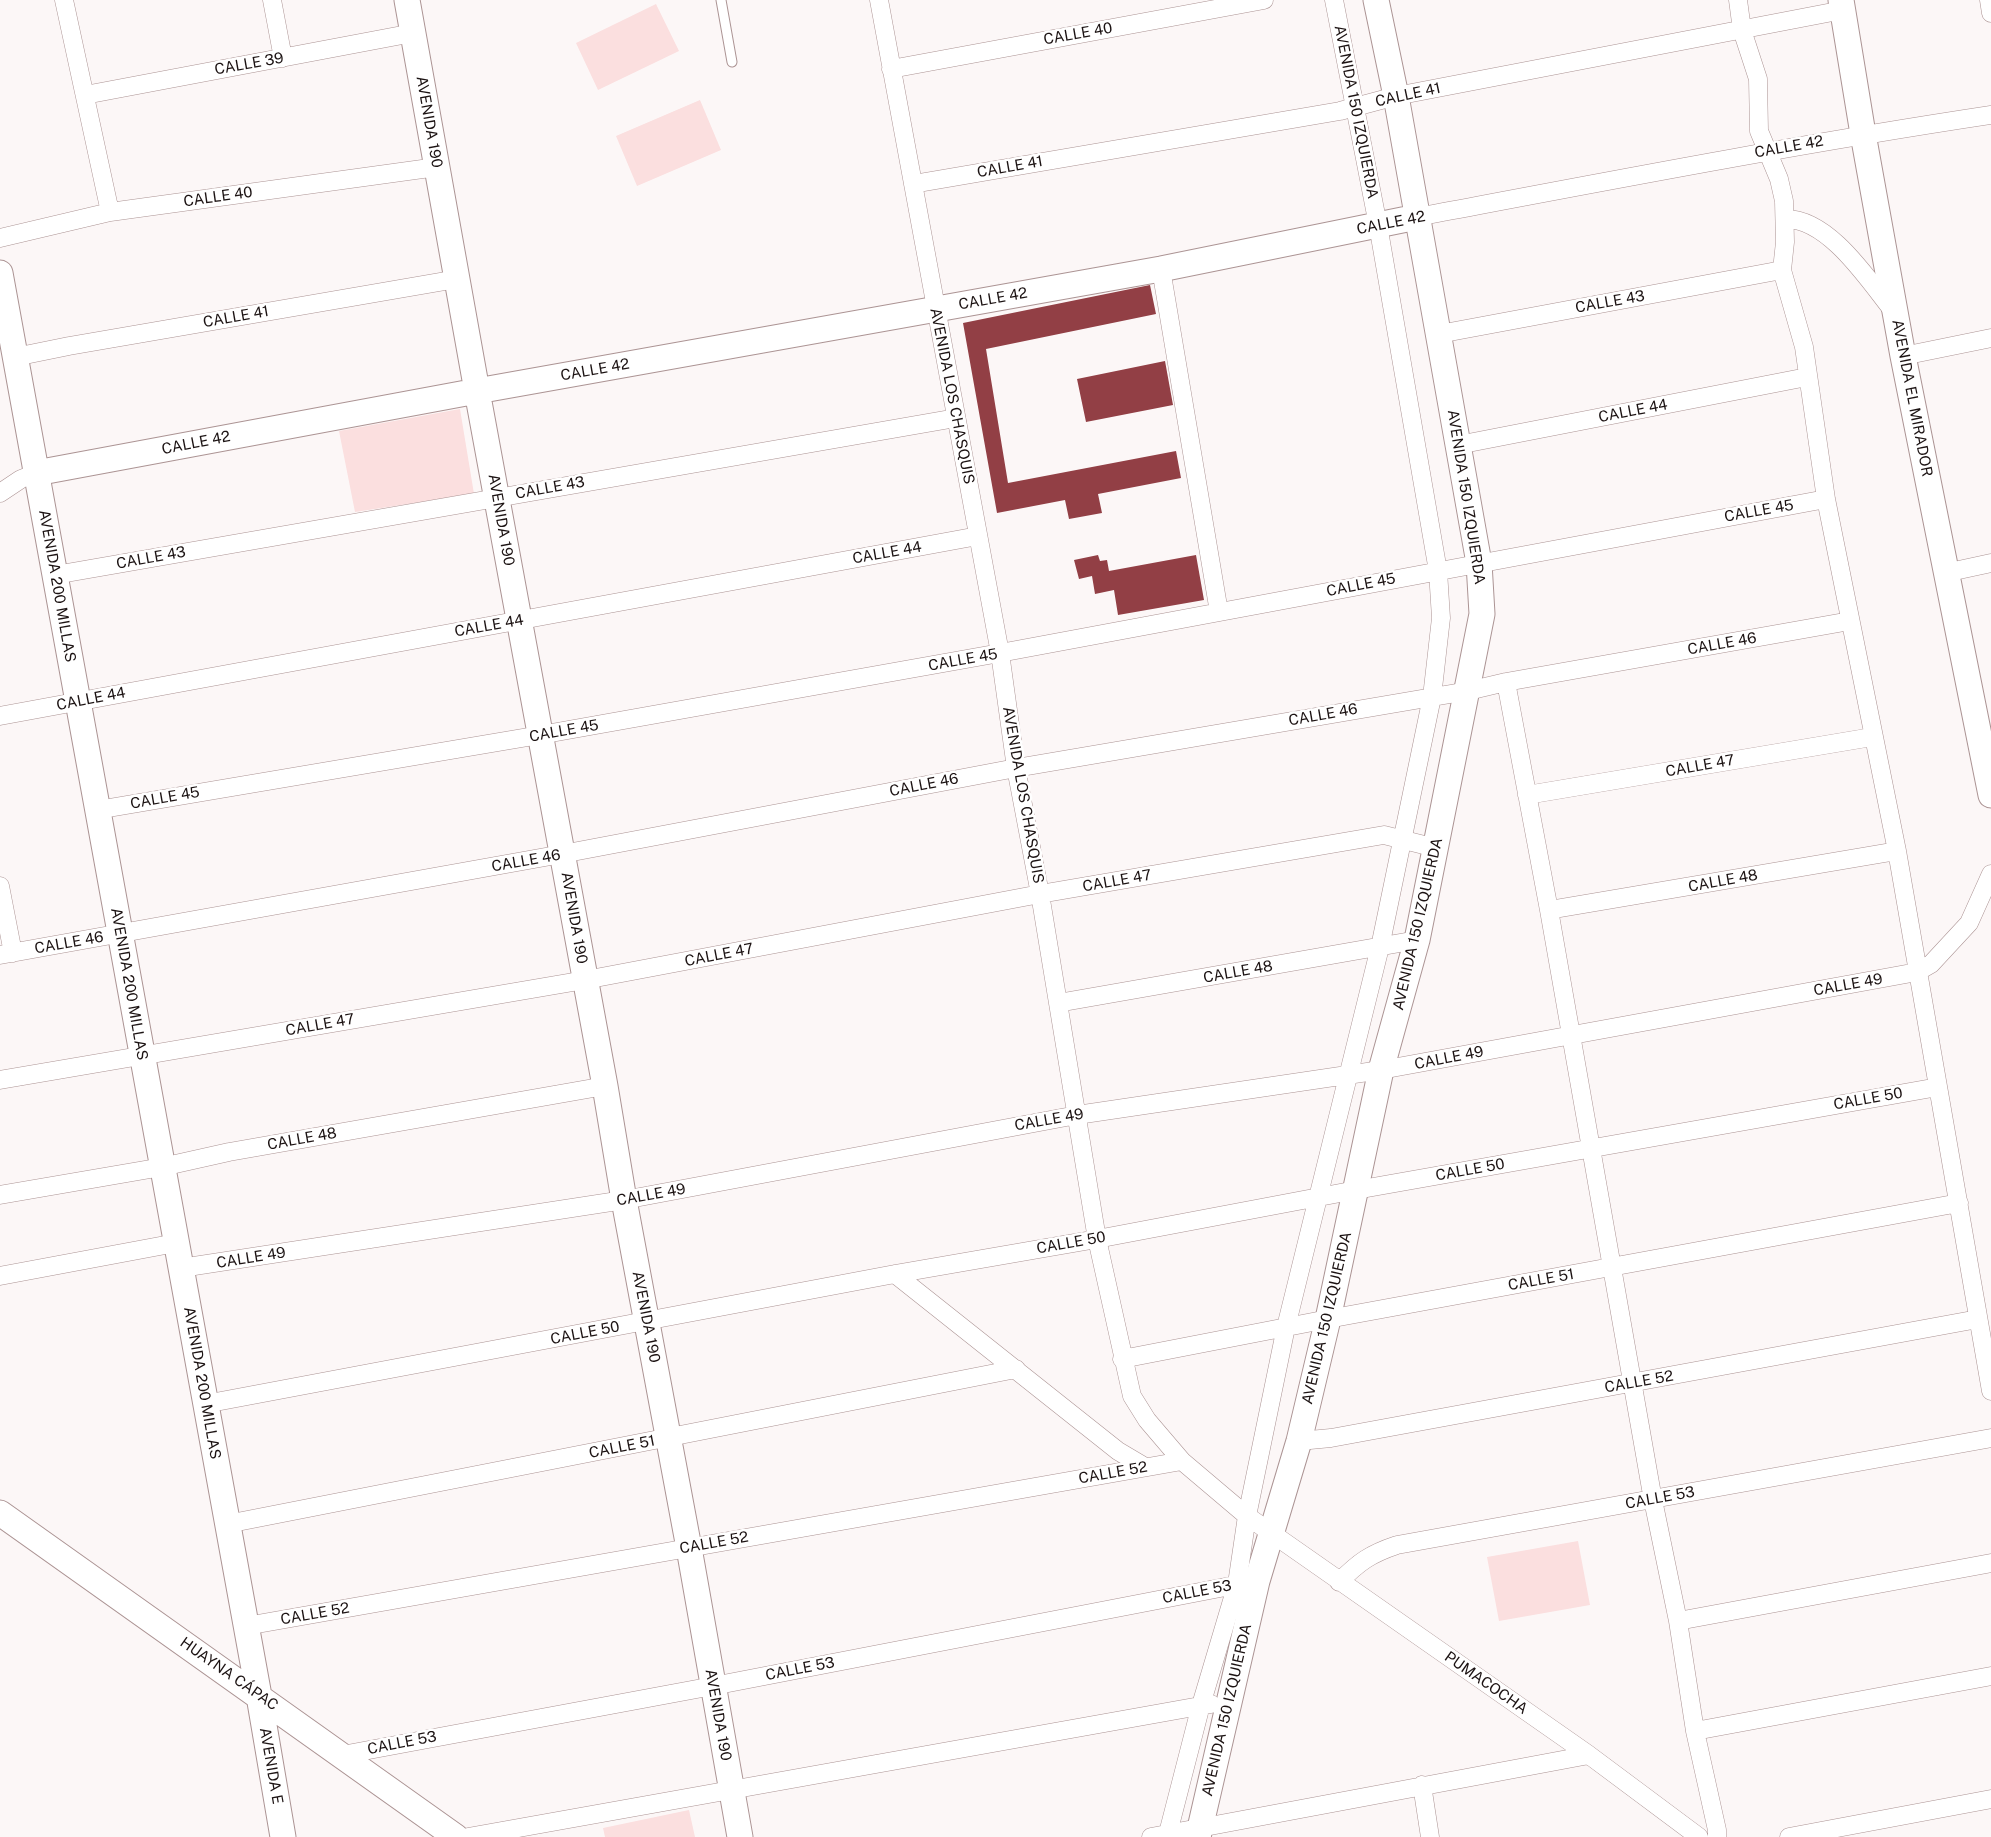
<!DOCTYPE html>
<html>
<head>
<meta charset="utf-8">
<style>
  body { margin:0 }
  canvas { display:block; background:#fcf7f7 }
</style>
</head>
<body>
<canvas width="1991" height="1837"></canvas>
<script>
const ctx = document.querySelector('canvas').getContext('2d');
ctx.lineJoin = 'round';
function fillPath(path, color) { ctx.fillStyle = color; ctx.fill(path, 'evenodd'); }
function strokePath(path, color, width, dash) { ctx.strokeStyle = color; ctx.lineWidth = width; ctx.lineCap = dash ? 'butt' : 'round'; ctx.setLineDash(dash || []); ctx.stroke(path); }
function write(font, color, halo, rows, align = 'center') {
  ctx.font = font + ' "Public Sans",sans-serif'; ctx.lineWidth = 5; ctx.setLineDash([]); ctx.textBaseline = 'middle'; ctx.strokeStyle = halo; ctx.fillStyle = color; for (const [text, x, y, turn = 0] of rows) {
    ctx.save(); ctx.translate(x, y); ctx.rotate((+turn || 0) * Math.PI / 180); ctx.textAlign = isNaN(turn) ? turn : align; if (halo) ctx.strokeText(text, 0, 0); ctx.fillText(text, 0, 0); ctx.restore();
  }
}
fillPath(new Path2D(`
  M656,4l23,47 -81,39 -22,-47z
  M700,100l21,50 -84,36 -21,-50z
  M460,409l14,85 -119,18 -16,-81z
  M1578,1541l12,64 -91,16 -12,-64z
  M689,1810l6,27h-90l-2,-9z`), '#fbdfdf');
fillPath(new Path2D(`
  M1150,285l6,29 -170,35 22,134 168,-32 5,27 -83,16 4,19 -33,6 -4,-19 -68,13 -34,-190z
  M1165,361l8,44 -87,17 -9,-43z
  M1098,555l2,6 7,-1 2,11 87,-16 8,45 -86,15 -4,-25 -19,4 -3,-18 -13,3 -5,-19z`), '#923f45');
const lane = new Path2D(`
  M721,0l11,62`);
const street = new Path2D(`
  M64,0l46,212
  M272,0l11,58
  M879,0l121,653 16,115 24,126 57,345 35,157 15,24 35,41 65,55 342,239 110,82
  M1738,0l4,30 16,49 1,52 20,48 5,22 1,41 -3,28 22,77 22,152 71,352 94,540
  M1989,0l2,13
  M891,69l373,-69
  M85,95l328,-62
  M913,184l427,-73 56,-15 447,-86
  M1417,217c191,-36 382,-73 574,-102
  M1785,219c44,-1 84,62 109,93
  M0,238l110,-26 327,-45
  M1161,269l58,343
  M1439,334l343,-64
  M1903,356l88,-18
  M15,357l54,-11 388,-67
  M1458,445l349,-68
  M0,493l21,-14 15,-6
  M1945,573l46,-10
  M55,575l901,-157
  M1506,682l43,228 104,590 25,121 17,110 22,99v7
  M0,716l978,-180
  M1527,795l345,-58
  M97,810l443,-75 460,-82 826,-154
  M0,886l13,67
  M1549,910l348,-59
  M0,955l562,-101 454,-86 452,-77 38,-9 344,-61
  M1058,1003l359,-63
  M0,1080l585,-100 455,-86 344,-59 52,13
  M0,1195l162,-28 67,-15 376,-66
  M181,1268l443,-68 453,-85 304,-45 536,-98 14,-8 38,-41 22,-49
  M895,1274l223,177 27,16
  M0,1276l176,-33
  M1122,1359l206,-40 631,-116
  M205,1404l690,-130 202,-35 259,-49 582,-103
  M1299,1441l32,-3 647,-119
  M227,1524l789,-155
  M1339,1582c20,-20 31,-28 58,-37l594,-107
  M1678,1621l313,-58
  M246,1626l936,-165
  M1695,1731l296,-55
  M342,1755l371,-69 533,-103
  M1422,1785l8,52
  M468,1837l743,-133
  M1151,1837l438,-82
  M1167,1837l34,-132 36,-121 10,-68 39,-189 94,-380 52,-250 9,-79 -3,-47 -60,-346 -44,-225
  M1789,1837l202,-38`);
const secondary = new Path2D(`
  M407,0l70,391 128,695 19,114 65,348 51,289
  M1841,0l22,134 40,222 88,439
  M0,273l259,1423 24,141
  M36,473l441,-82 684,-122 256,-52
  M0,1513l456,324
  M1198,1837l59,-256 42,-140 29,-122 53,-249 36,-130 65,-326 -3,-51 -83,-467 -20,-96`);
strokePath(lane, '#ac9494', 11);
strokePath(street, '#ac9494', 19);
strokePath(secondary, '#ac9494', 27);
strokePath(lane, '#fff', 9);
strokePath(street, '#fff', 18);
strokePath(secondary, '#fff', 25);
write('15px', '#1c1313', '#fff', [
  ["CALLE 40",1078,34,-10],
  ["CALLE 39",249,64,-10],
  ["CALLE 41",1408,95,-12],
  ["AVENIDA 150 IZQUIERDA",1356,112,79],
  ["AVENIDA 190",429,122,80],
  ["CALLE 42",1789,147,-10],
  ["CALLE 41",1010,167,-10],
  ["CALLE 40",218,197,-8],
  ["CALLE 42",1391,223,-11],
  ["CALLE 42",993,299,-10],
  ["CALLE 43",1610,302,-10],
  ["CALLE 41",236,317,-10],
  ["CALLE 42",595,370,-10],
  ["AVENIDA LOS CHASQUIS",952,396,79],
  ["AVENIDA EL MIRADOR",1912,398,79],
  ["CALLE 44",1633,411,-11],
  ["CALLE 42",196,443,-11],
  ["CALLE 43",550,488,-10],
  ["AVENIDA 150 IZQUIERDA",1466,497,81],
  ["CALLE 45",1759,511,-10],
  ["AVENIDA 190",501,520,80],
  ["CALLE 44",887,553,-10],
  ["CALLE 43",151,558,-10],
  ["CALLE 45",1361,585,-11],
  ["AVENIDA 200 MILLAS",57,586,80],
  ["CALLE 44",489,626,-10],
  ["CALLE 46",1722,644,-10],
  ["CALLE 45",963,660,-10],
  ["CALLE 44",91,699,-11],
  ["CALLE 46",1323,715,-10],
  ["CALLE 45",564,731,-10],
  ["CALLE 47",1700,766,-10],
  ["CALLE 46",924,785,-11],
  ["AVENIDA LOS CHASQUIS",1023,795,80],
  ["CALLE 45",165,798,-10],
  ["CALLE 46",526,861,-10],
  ["CALLE 47",1117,881,-10],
  ["CALLE 48",1723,881,-10],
  ["AVENIDA 190",574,918,80],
  ["AVENIDA 150 IZQUIERDA",1418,924,-77],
  ["CALLE 46",69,943,-10],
  ["CALLE 47",719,955,-11],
  ["CALLE 48",1238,972,-10],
  ["AVENIDA 200 MILLAS",129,984,80],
  ["CALLE 49",1848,985,-10],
  ["CALLE 47",320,1025,-10],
  ["CALLE 49",1449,1058,-11],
  ["CALLE 50",1868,1099,-10],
  ["CALLE 49",1049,1120,-10],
  ["CALLE 48",302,1139,-10],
  ["CALLE 50",1470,1170,-10],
  ["CALLE 49",651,1195,-10],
  ["CALLE 50",1071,1243,-10],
  ["CALLE 49",251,1258,-9],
  ["CALLE 51",1541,1280,-10],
  ["AVENIDA 190",646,1317,79],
  ["AVENIDA 150 IZQUIERDA",1327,1318,-77],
  ["CALLE 50",585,1333,-11],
  ["CALLE 52",1639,1382,-10],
  ["AVENIDA 200 MILLAS",202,1383,80],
  ["CALLE 51",622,1447,-11],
  ["CALLE 52",1113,1473,-10],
  ["CALLE 53",1660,1498,-10],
  ["CALLE 52",714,1543,-10],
  ["CALLE 53",1197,1592,-11],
  ["CALLE 52",315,1614,-10],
  ["CALLE 53",800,1669,-11],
  ["HUAYNA CÁPAC",229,1674,35],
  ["PUMACOCHA",1486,1683,35],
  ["AVENIDA 150 IZQUIERDA",1227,1710,-77],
  ["AVENIDA 190",718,1715,80],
  ["CALLE 53",402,1743,-11],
  ["AVENIDA E",271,1766,80]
]);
</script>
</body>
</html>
